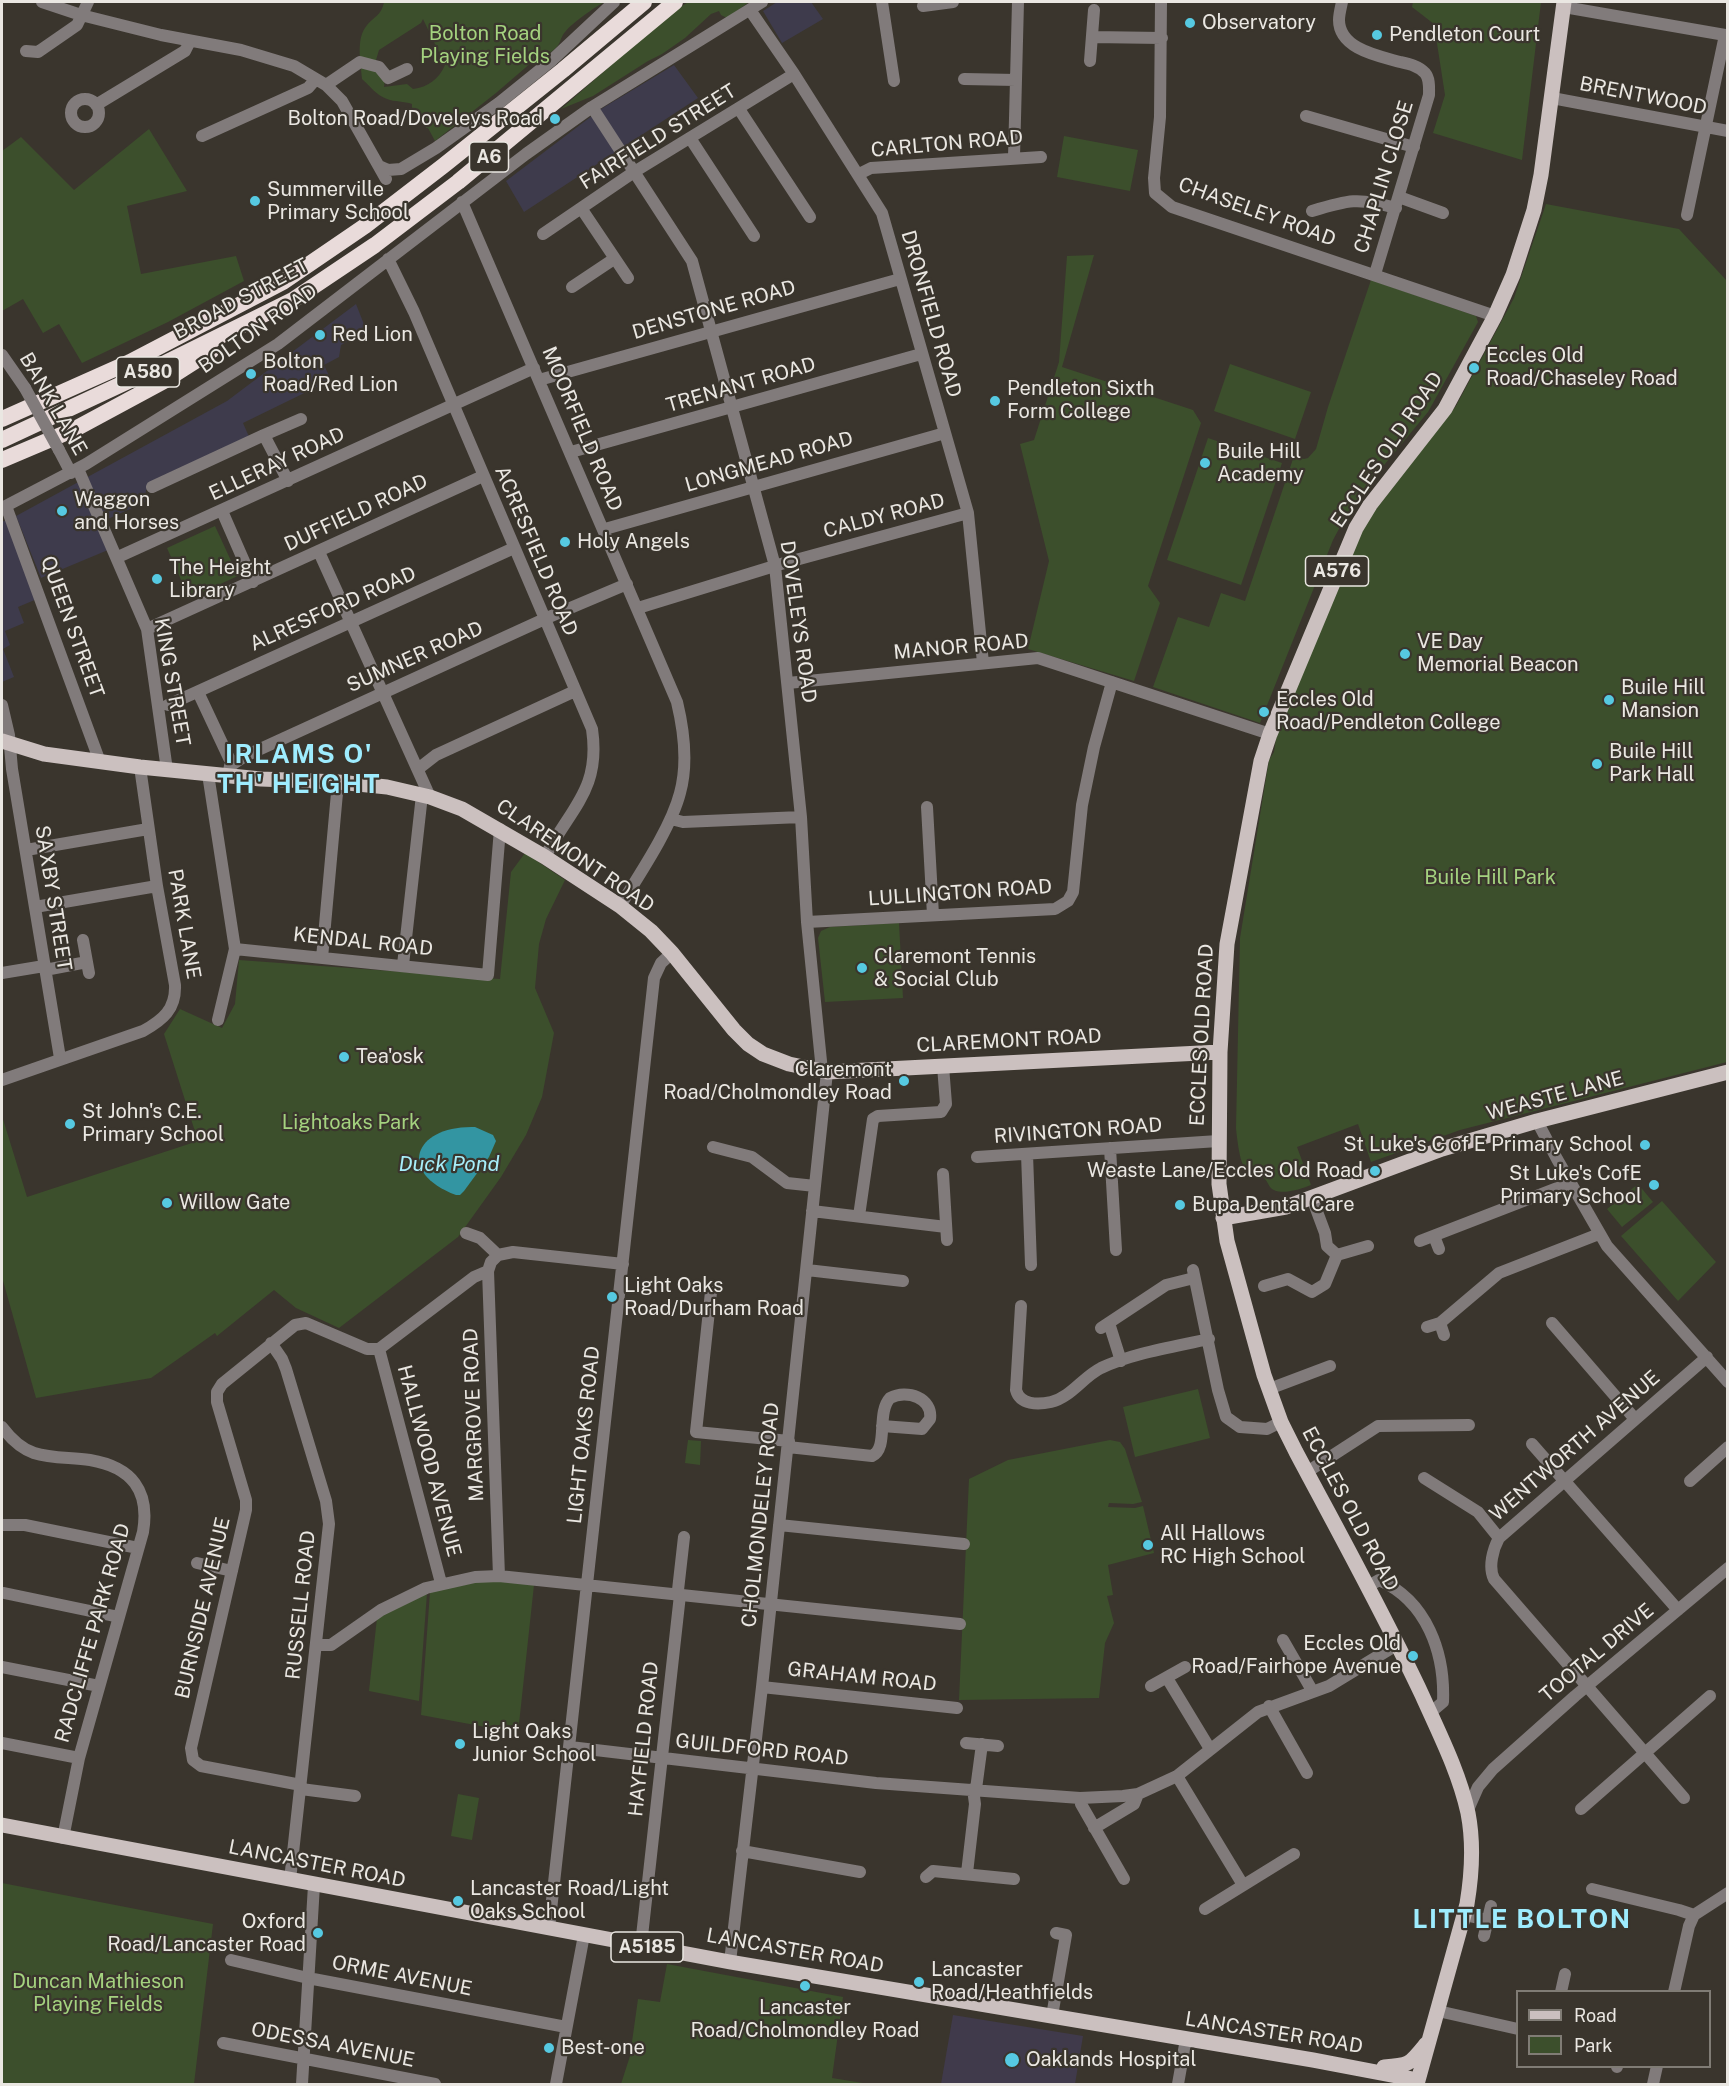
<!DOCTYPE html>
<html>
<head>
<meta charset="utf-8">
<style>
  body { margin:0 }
  #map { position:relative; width:1729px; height:2086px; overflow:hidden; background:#3a352d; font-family:"Public Sans",sans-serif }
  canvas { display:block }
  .frame { position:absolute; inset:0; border:3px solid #eae7e2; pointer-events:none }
  .legend { position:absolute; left:1516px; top:1990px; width:195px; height:78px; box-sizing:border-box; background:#3a352d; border:2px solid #807c75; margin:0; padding:8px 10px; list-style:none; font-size:18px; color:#eae7e2 }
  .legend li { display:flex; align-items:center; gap:12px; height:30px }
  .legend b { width:30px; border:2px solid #807c75 }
</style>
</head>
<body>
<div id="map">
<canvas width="1729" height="2086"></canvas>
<div class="frame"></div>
<ul class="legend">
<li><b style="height:8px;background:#cbc0bf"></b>Road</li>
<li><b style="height:16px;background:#3c4f2c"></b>Park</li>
</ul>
</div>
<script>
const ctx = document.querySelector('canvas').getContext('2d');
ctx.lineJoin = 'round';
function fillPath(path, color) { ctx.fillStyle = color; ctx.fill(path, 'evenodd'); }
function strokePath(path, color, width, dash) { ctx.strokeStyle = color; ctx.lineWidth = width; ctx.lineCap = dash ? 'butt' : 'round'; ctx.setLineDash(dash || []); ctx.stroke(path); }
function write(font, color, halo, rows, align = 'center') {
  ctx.font = font + ' "Public Sans",sans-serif'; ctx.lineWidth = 4.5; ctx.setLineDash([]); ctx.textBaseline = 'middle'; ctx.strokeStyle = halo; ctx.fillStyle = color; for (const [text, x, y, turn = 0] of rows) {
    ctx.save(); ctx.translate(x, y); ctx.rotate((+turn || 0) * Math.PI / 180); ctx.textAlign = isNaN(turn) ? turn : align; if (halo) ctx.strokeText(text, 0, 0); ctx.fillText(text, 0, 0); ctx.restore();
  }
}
fillPath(new Path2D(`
  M777,2h34l12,17 -41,24 -19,-32z
  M674,65l24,33 -174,114 -18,-31 95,-72z
  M356,304l11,28 -26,13 -2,12 -15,8 7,15 -88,43 7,16 -104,51 -1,12 -48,22 11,26 -67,28 -25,-62 211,-115z
  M8,519l29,80 -19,8 6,16 -19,8 5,14 -7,4 11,28 -12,5v-160z`), '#3e3b4c');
fillPath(new Path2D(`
  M953,2015l130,21 -8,48h-134z`), '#403a4b');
fillPath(new Path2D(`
  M384,2h221c-9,4 -34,22 -40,30 -7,9 -2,11 -14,20l-5,-2 -50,43 -61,48 -7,-13h-2l-3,-10 -11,-6v-8c-8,-3 -17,-2 -25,-5 -11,-4 -17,-13 -25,-20 -1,-15 -6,-38 3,-51 8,-12 16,-11 19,-26zM423,19l22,46c-6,14 -17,22 -32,24l-6,-5 -23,3 1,-8 -7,-7 -2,-12 3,-10 42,-27z
  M688,2h61l-22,16 -6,-3 -2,-4 -8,3 -26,24 -23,16 -14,7 -55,35 -32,13 104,-91z
  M1413,2h128l-19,158 -89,-27 12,-38 -11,-71 -22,-17z
  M149,129l38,62 -60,15 14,68 95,-18 8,25 -76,41 -86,41 -23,-39 -16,9 -20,-34 -21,12v-160l19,-14 53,53z
  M1064,136l74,14 -8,41 -73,-14z
  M1546,204l133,25 48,52v781l-267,68 -89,32 -13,-38 -61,23 14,38c-10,4 -33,12 -41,2 -2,-3 -3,-6 -5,-8 -6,-6 -11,-4 -17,-7 -8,-4 -11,-34 -12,-44l4,-190 29,-178 5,-8 3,-20 82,-201 97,-125 58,-108z
  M1094,255l-32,112 131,43 8,13 -53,163 12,17 -26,78 -106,-32 21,-88 -29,-117 14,-4 25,-78 8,-106z
  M1371,280l105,36 2,6 -50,90 -58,70 -23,32 -14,26 -73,183 -107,-36 25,-70 31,10 12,-34 24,8 49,-145 10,3 4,-1 8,-9 12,-42z
  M1230,364l81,28 -16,47 -81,-28z
  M1208,438l74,25 -41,122 -74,-25z
  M215,526l23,50 -49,22 -22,-50z
  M525,853l40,27 -19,39 -7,25 -4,44 19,45 -12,64 -16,38 -25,42 -43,60 -119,91 -43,-20 -22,-18 -57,46 -2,-3 -64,45 -115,20 -34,-121v-161l25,81 171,-56 -34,-107 16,-25 42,19 13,-24 4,-44 261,19 11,-107z
  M899,923l4,75 -78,4 -7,-64 3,-7 9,-4z
  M1638,1184l15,18 -31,25 -15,-18z
  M1662,1201l54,61 -38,39 -57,-65z
  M1198,1389l12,49 -75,19 -12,-50z
  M688,1440l13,1 -1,24 -15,-2z
  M1110,1440l10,2 5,7 17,53 -9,2 -24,-1 -1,4 27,1 8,-2 11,47 -46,12 5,30 -6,1 7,27 -9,20 -6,55 -140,2 10,-221 39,-19z
  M487,1580l47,5 -16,148 -97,-18 9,-123z
  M427,1593l-8,108 -50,-10 8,-73z
  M458,1794l21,4 -7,42 -21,-4z
  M2,1883l211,41 -19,160h-192z
  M667,1964l176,33 -11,81 37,6h-248l9,-28 8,-57 22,3z`), '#3c4f2c');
fillPath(new Path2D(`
  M475,1127l18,8 3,6 -7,16 -25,34 -4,4h-4c-61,-23 -41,-70 19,-68z`), '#3395a2');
strokePath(new Path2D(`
  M42,2l39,13 80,20 80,15 53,16 32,19 16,16 44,78
  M882,2l12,79
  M1161,2l-1,115 -6,61 1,15 17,14 323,109
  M1342,2c-1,5 -3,12 -3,18 0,29 40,36 61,42 9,2 19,4 25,11 5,6 4,15 4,22l-54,179
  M923,6l30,-4
  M1564,7l161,28 -38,180
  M750,10l44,64 88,139 86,300 15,150
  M1092,37l70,1
  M26,51l12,1 39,-27 11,-23
  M1090,61l4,-51
  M964,79l52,1
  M326,85l34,-23 19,5 9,11 19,-9
  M1552,98l176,33
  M71 113a14 14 0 1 1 28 0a14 14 0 1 1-28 0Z
  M96,105l89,-54 5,-10
  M592,107l100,154 83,305 26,251 6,105 15,149
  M739,109l71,108
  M1306,116l108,31
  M202,136l106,-48 7,-8
  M690,138l64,98
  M1014,157l4,-155
  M379,166l9,4 13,-1 35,-21 63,-45 52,-42 63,-59
  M859,174l12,-6 170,-11
  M1399,197l44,16
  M462,202l215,500c7,29 11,62 3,91 -9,35 -41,82 -60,113
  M581,208l47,70
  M1312,211c36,-11 46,-14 84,-3
  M543,234l91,-62 160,-98
  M388,259l26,53 178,417c9,61 -22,79 -47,128
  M572,287l42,-28
  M2,355l23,33
  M539,380l361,-101
  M264,435l37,-16
  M59,450l12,23
  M571,452l350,-98
  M78,469l69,160 20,141
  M152,487l112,-52 24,46
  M6,506l94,256
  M2,508l84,-44 192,-120 248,-190 66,-47 170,-105
  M222,511l31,71
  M605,529l340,-96
  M319,552l111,245
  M118,557l416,-189
  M638,608l143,-44 187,-51
  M147,629l336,-153
  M788,683l250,-25 232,76
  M198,692l31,66 5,5
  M2,705l7,30 3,34 48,289
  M168,705l346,-157
  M418,769l18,-14 139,-64
  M208,774l27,175 -17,71
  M228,775l2,-9 15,-10 304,-139 78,-33
  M927,807l6,108
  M671,819l12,3 118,-5
  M26,850l122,-21
  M35,907l122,-21
  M807,922l248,-13 13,-8 5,-9 9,-87 12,-58 18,-65
  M83,940l6,33
  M235,949l253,26 12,-146
  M322,958l16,-176
  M403,965l19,-170
  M45,970l42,-8
  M2,973l42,-7
  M2,1080l141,-49c20,-11 33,-22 32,-46l-18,-99 -17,-119
  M1537,1121l20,38 50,87 121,136
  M713,1147l39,10 35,26 28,3
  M1110,1148l6,102
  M1027,1154l4,111
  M977,1157l241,-16
  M943,1174l4,66
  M1312,1198l13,35 2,13 10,9 31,-9
  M812,1211l134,16
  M859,1216l14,-97 5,-3 63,-4 5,-8 -3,-38
  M466,1233l14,5 18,17 15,-3 110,12
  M1434,1236l5,13
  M1420,1241l150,-58
  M498,1255l-7,7 -3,9 11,305
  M807,1270l96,11
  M1193,1270l25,120 8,27 14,10 27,2 14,-7
  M1264,1286l24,-7 24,13 13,-8 12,-29
  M711,1292l-15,140 93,9
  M1021,1306l-5,84c4,15 22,15 35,12 20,-5 32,-25 50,-34 32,-15 72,-21 108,-29
  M1109,1323l12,38
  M1440,1323l4,12
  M1552,1323l83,96
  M1427,1327l13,-4 59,-50 100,-39
  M1101,1328l65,-43 28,-7
  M271,1343l11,16 4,10 40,132 3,23 -39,356
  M379,1349l62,234
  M1269,1389l61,-23
  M2,1427c9,12 18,21 32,26 18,6 38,4 56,7 42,7 60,31 53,72l-64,226 -16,80
  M1532,1444l146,166
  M788,1447l84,9c17,-8 4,-43 18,-58 17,-9 43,0 40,21l-8,10 -40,-3
  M1307,1472l71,-46 91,-1
  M1424,1478l54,34 21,26
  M1690,1481l38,-34
  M2,1525h23l113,23
  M779,1525l185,19
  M197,1563l35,8
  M1367,1587l12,-7c48,21 66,73 64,122l-13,11
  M4,1593l115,24
  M1283,1640l30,52
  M317,1645h14l50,-35 45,-22 49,-11 24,-1 461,48
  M2,1667l97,19
  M1167,1678l43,71
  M1151,1686l34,-19
  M762,1687l195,21
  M1269,1706l38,67
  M2,1743l77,15
  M966,1743l32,3
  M570,1747l306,36 204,15 43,-2 15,-2 39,-18 81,-64 71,-26 69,-42
  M1177,1776l66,109
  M301,1785l-100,-19 -8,-6 -2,-12 55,-238v-10l-29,-98v-10l5,-8 73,-59 11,-2 61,26h12l95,-72 14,-6
  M301,1789l54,7
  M976,1789l6,-45
  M1080,1798l1,6 43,75
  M1684,1798l-190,-219c-6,-12 -1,-30 5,-41l208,-181
  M1581,1809l129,-113
  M1467,1812l11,-25 15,-18 82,-73 153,-128
  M1094,1828l40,-24 4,-10
  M742,1851l118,21
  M967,1873l8,-69 -2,-15
  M926,1877l7,-6 81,8
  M1592,1889l87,21 15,5
  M1205,1909l89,-55
  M1464,1915l24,5
  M549,1928l105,-950 7,-15 11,-10
  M1484,1936l7,-30
  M641,1945l39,-350 -2,-5 6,-53
  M231,1960l77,18 258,49
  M730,1962l32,-275 65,-615
  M1561,1992l4,-18
  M1674,1992l15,-66 5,-11 34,-22
  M1438,2011l80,18
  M1052,2016l14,-81 -10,-2
  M223,2043l212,41
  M1617,2067v-1
  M302,2084l12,-199
  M556,2084l28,-149
  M1178,2084l8,-45
  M1653,2084l4,-18`), '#817b7b', 12);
strokePath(new Path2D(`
  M2,741l42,13 96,13 121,12 77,3 49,5 43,10 32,12 83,48 75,49 31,25 21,22 62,77 14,14 15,10 26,10 38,8 393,-20
  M1223,1218l63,-11 156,-58 95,-28 191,-49
  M2,1825l728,137 583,98 105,20
  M1384,2067c26,-2 25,-2 42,-23
  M1417,2084l50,-180c5,-30 7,-60 1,-91 -9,-41 -29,-80 -46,-118 -39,-83 -83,-162 -126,-243l-15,-30 -17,-47 -37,-134 -8,-57 1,-132 7,-108 34,-183 9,-27 86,-206 14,-23 75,-96 50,-93 18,-41 21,-65 7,-35 23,-173`), '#cbc0bf', 15);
strokePath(new Path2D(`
  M2,419l128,-57 153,-80 82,-56 78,-60 120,-96 81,-68
  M2,440l137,-64 154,-76 82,-55 83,-63 217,-180
  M2,460l73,-31 89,-48 47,-30`), '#e9dbda', 16);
strokePath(new Path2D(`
  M25,388l34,62`), '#817b7b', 12);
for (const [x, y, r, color] of [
  [1190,23,6,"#56c9e1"],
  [1377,35,6,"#56c9e1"],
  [555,119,6,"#56c9e1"],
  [255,201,6,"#56c9e1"],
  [320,335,6,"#56c9e1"],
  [1474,368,6,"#56c9e1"],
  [251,374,6,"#56c9e1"],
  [995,401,6,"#56c9e1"],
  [1205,463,6,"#56c9e1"],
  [62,511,6,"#56c9e1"],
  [565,542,6,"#56c9e1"],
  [157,579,6,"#56c9e1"],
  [1405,654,6,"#56c9e1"],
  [1609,700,6,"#56c9e1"],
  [1264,712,6,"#56c9e1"],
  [1597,764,6,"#56c9e1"],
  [862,968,6,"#56c9e1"],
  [344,1057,6,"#56c9e1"],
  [904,1081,6,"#56c9e1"],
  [70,1124,6,"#56c9e1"],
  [1645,1145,6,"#56c9e1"],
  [1375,1171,6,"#56c9e1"],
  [1654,1185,6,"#56c9e1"],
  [167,1203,6,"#56c9e1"],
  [1180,1205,6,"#56c9e1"],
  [612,1297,6,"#56c9e1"],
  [1148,1545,6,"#56c9e1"],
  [1413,1656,6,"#56c9e1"],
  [460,1744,6,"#56c9e1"],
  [458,1901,6,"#56c9e1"],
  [318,1933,6,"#56c9e1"],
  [919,1982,6,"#56c9e1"],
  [805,1986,6,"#56c9e1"],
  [549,2048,6,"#56c9e1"],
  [1012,2060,8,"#56c9e1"]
]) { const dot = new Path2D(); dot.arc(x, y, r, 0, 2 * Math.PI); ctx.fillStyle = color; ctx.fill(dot); strokePath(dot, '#3a352d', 2); }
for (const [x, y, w] of [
  [489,157,39],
  [148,372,63],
  [1337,571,63],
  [647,1947,72]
]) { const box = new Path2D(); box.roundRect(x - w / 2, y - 15, w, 30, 4.5); ctx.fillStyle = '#3a352d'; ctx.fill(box); strokePath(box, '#eae7e2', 1.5); }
write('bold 18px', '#eae7e2', null, [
  ["A6",489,157],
  ["A580",148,372],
  ["A576",1337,571],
  ["A5185",647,1947]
]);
write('20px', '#eae7e2', '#3a352d', [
  ["Observatory",1202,23],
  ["Pendleton Court",1389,35],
  ["Bolton Road/Doveleys Road",543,119,"right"],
  ["Summerville",267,190],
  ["Primary School",267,213],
  ["Red Lion",332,335],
  ["Eccles Old",1486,356],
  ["Road/Chaseley Road",1486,379],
  ["Bolton",263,362],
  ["Road/Red Lion",263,385],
  ["Pendleton Sixth",1007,389],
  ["Form College",1007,412],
  ["Buile Hill",1217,452],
  ["Academy",1217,475],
  ["Waggon",74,500],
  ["and Horses",74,523],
  ["Holy Angels",577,542],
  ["The Height",169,568],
  ["Library",169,591],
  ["VE Day",1417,642],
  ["Memorial Beacon",1417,665],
  ["Buile Hill",1621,688],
  ["Mansion",1621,711],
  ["Eccles Old",1276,700],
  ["Road/Pendleton College",1276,723],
  ["Buile Hill",1609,752],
  ["Park Hall",1609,775],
  ["Claremont Tennis",874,957],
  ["& Social Club",874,980],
  ["Tea'osk",356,1057],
  ["Claremont",892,1070,"right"],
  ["Road/Cholmondley Road",892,1093,"right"],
  ["St John's C.E.",82,1112],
  ["Primary School",82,1135],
  ["St Luke's C of E Primary School",1633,1145,"right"],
  ["Weaste Lane/Eccles Old Road",1363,1171,"right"],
  ["St Luke's CofE",1642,1174,"right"],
  ["Primary School",1642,1197,"right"],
  ["Willow Gate",179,1203],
  ["Bupa Dental Care",1192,1205],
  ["Light Oaks",624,1286],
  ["Road/Durham Road",624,1309],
  ["All Hallows",1160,1534],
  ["RC High School",1160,1557],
  ["Eccles Old",1401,1644,"right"],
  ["Road/Fairhope Avenue",1401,1667,"right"],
  ["Light Oaks",472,1732],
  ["Junior School",472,1755],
  ["Lancaster Road/Light",470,1889],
  ["Oaks School",470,1912],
  ["Oxford",306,1922,"right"],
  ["Road/Lancaster Road",306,1945,"right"],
  ["Lancaster",931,1970],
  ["Road/Heathfields",931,1993],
  ["Lancaster",805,2008,"center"],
  ["Road/Cholmondley Road",805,2031,"center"],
  ["Best-one",561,2048],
  ["Oaklands Hospital",1026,2060]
], 'left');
write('20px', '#a4d27f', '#3a352d', [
  ["Bolton Road",485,34],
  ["Playing Fields",485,57],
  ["Buile Hill Park",1490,878],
  ["Lightoaks Park",351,1123],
  ["Duncan Mathieson",98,1982],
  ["Playing Fields",98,2005]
]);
write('20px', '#eae7e2', '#3a352d', [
  ["BRENTWOOD",1643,96,11],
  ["FAIRFIELD STREET",658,137,-32],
  ["CARLTON ROAD",947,144,-5],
  ["CHAPLIN CLOSE",1384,177,-73],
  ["CHASELEY ROAD",1257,212,20],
  ["BROAD STREET",241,299,-28],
  ["DENSTONE ROAD",714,310,-16],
  ["DRONFIELD ROAD",931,314,74],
  ["BOLTON ROAD",258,329,-35],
  ["TRENANT ROAD",741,385,-16],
  ["BANK LANE",53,404,60],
  ["MOORFIELD ROAD",582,429,67],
  ["ECCLES OLD ROAD",1387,450,-56],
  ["LONGMEAD ROAD",769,462,-16],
  ["ELLERAY ROAD",277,464,-25],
  ["DUFFIELD ROAD",356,513,-25],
  ["CALDY ROAD",884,516,-15],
  ["ACRESFIELD ROAD",536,551,67],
  ["ALRESFORD ROAD",333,609,-24],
  ["DOVELEYS ROAD",798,622,82],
  ["QUEEN STREET",72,627,70],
  ["MANOR ROAD",961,647,-5],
  ["SUMNER ROAD",415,657,-24],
  ["KING STREET",172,682,80],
  ["CLAREMONT ROAD",575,856,34],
  ["LULLINGTON ROAD",960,893,-4],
  ["SAXBY STREET",53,898,81],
  ["PARK LANE",184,924,80],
  ["KENDAL ROAD",363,942,6],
  ["ECCLES OLD ROAD",1202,1035,-87],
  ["CLAREMONT ROAD",1009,1041,-3],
  ["WEASTE LANE",1555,1096,-15],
  ["RIVINGTON ROAD",1078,1131,-4],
  ["MARGROVE ROAD",474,1415,-92],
  ["LIGHT OAKS ROAD",584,1435,-84],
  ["WENTWORTH AVENUE",1575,1446,-41],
  ["HALLWOOD AVENUE",429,1461,75],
  ["ECCLES OLD ROAD",1350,1509,62],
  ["CHOLMONDELEY ROAD",761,1515,-84],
  ["RUSSELL ROAD",301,1605,-84],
  ["BURNSIDE AVENUE",203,1608,-77],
  ["RADCLIFFE PARK ROAD",93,1633,-74],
  ["TOOTAL DRIVE",1597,1653,-40],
  ["GRAHAM ROAD",862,1677,6],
  ["HAYFIELD ROAD",644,1739,-84],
  ["GUILDFORD ROAD",762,1750,6],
  ["LANCASTER ROAD",317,1864,11],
  ["LANCASTER ROAD",795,1951,10],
  ["ORME AVENUE",402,1976,11],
  ["LANCASTER ROAD",1274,2033,9],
  ["ODESSA AVENUE",333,2045,11]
]);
write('italic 21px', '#a7eefa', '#3a352d', [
  ["Duck Pond",449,1165]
]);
ctx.letterSpacing = '1.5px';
write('bold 26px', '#9eecfe', '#3a352d', [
  ["IRLAMS O'",299,755],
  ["TH' HEIGHT",299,785],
  ["LITTLE BOLTON",1522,1920]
]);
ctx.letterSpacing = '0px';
</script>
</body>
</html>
